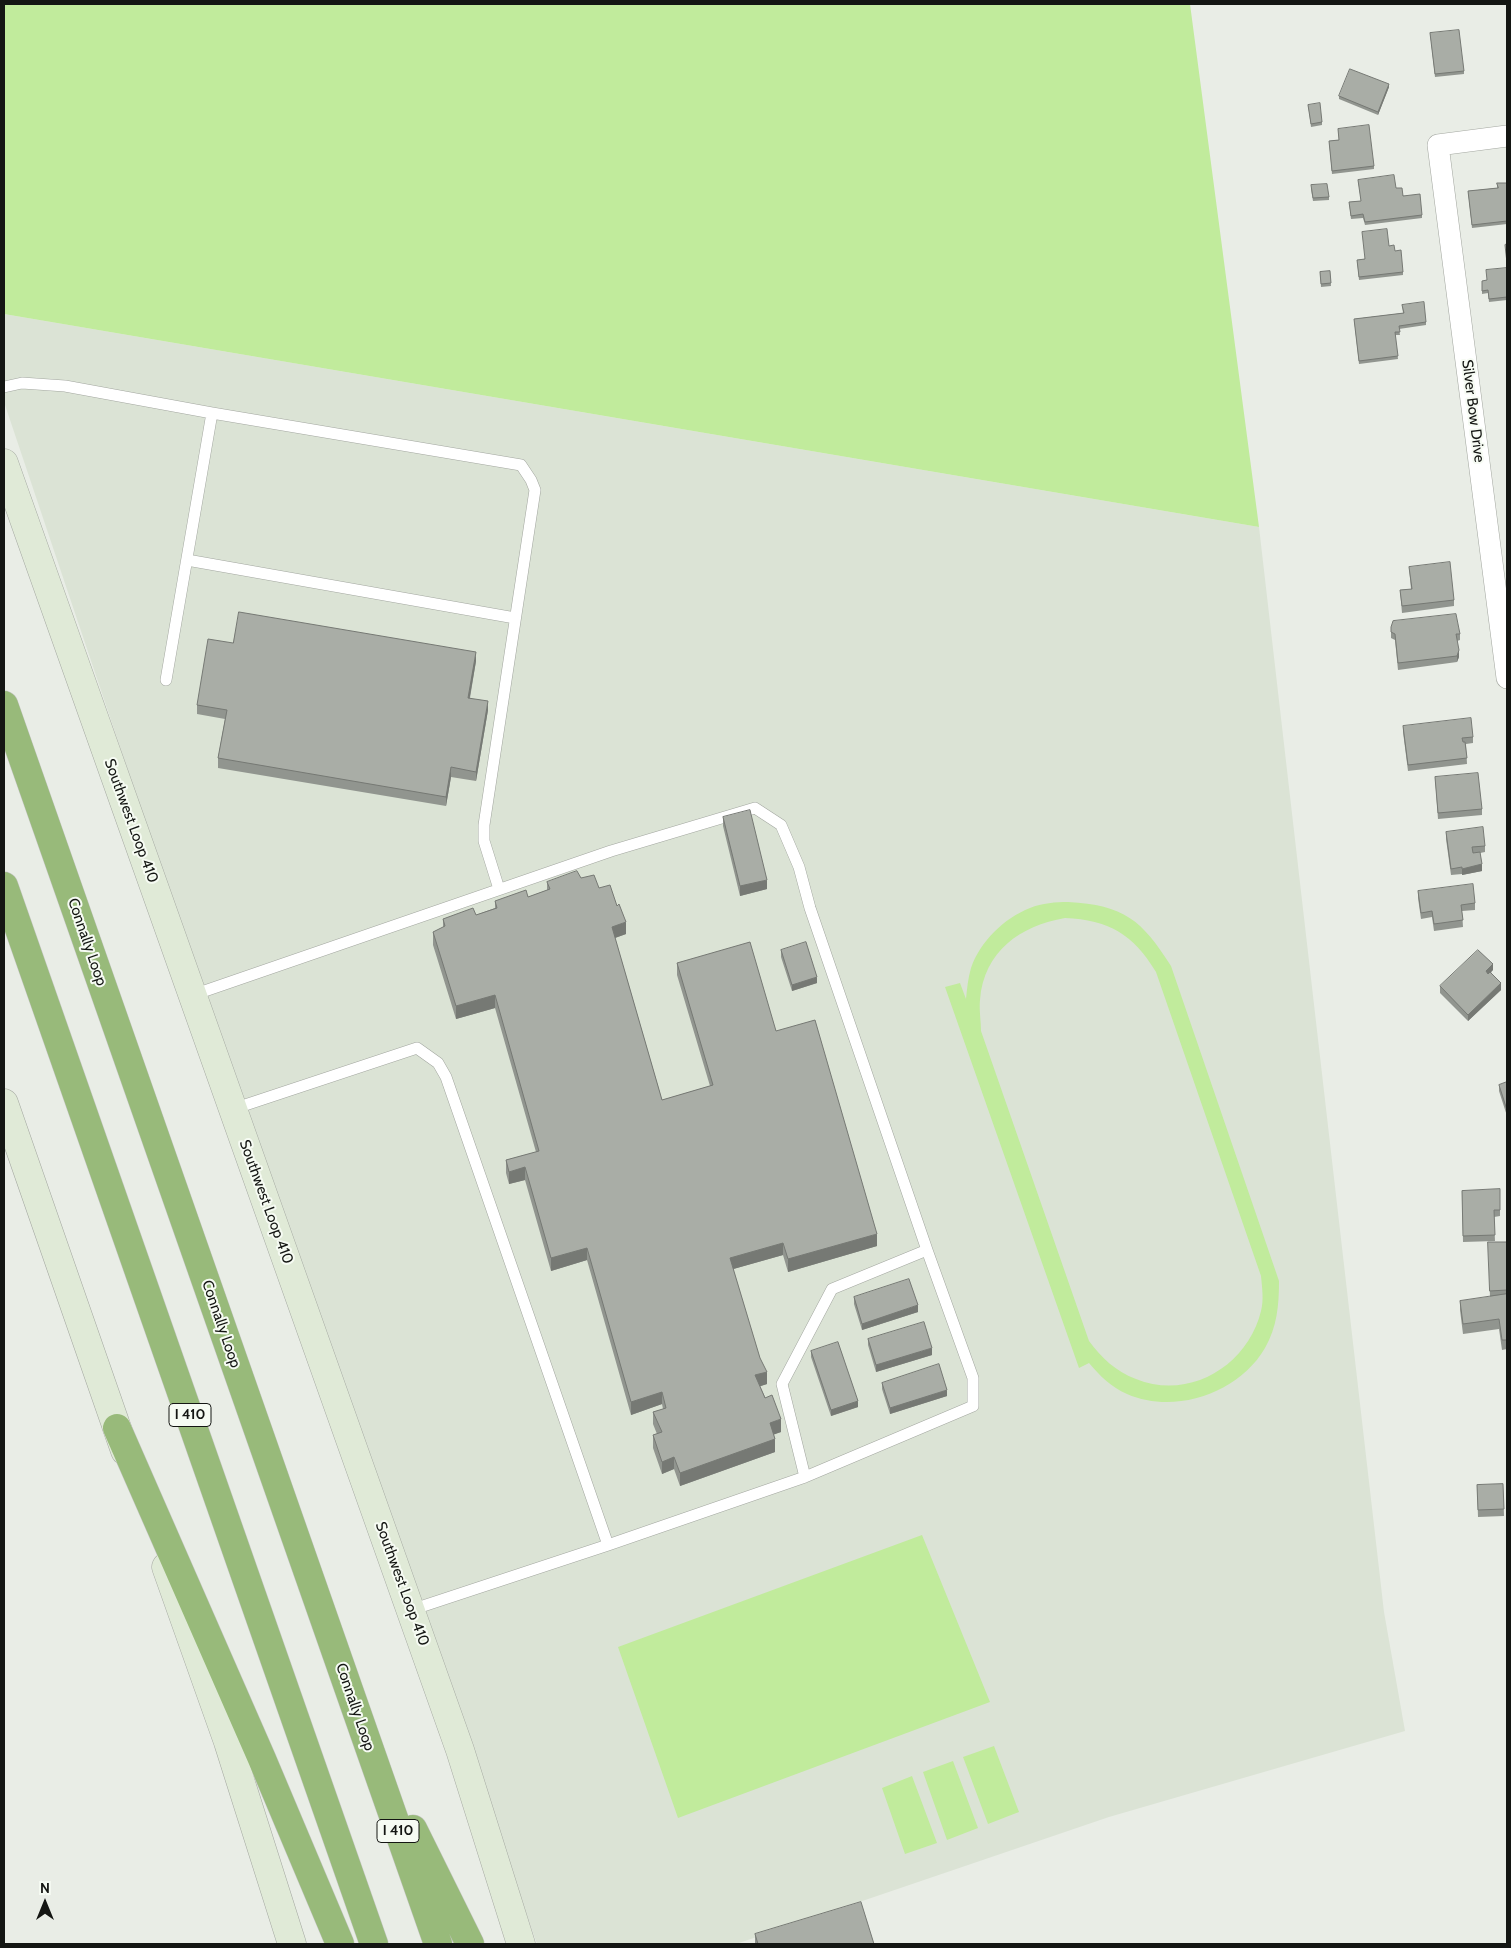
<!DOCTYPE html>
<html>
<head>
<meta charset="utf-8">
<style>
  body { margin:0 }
  #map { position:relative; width:1511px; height:1948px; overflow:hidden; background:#e9ede6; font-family:Cabin,sans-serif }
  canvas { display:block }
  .frame { position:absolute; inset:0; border:5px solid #141613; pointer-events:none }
  .north { position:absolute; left:20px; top:1878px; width:50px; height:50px; -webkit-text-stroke:4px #f6fbf3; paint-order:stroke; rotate:0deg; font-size:14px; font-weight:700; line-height:20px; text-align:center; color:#141613 }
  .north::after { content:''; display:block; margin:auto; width:18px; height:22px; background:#141613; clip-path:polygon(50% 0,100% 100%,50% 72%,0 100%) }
</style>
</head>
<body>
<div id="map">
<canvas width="1511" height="1948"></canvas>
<div class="frame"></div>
<div class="north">N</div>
</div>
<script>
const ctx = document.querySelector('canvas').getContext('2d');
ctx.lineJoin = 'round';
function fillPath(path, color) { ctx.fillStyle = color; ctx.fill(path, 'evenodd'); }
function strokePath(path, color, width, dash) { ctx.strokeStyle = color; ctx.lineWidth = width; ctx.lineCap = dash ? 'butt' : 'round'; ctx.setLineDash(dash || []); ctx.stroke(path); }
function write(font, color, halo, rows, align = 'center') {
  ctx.font = font + ' Cabin,sans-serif'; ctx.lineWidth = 4; ctx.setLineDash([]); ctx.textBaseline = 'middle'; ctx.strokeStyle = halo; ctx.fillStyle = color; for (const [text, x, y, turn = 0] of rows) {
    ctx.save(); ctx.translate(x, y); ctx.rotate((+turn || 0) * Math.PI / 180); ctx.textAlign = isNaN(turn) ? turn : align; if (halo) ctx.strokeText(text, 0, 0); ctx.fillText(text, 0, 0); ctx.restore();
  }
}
fillPath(new Path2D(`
  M4,314l1255,213 125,1085 21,119 -296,86 -373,127h-199l-306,-867 -227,-675z`), '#dbe3d5');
fillPath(new Path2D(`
  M4,4h1186l69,523 -1255,-213z
  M1068,902c56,3 74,18 103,64l108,315c0,24 -2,46 -14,67 -26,45 -90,67 -138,46 -16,-7 -27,-18 -38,-31l-10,5 -134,-381 15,-4 6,16c1,-10 2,-21 5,-31 9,-26 33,-50 59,-60 12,-5 26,-6 38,-6zM1065,918c44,2 68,16 91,54l105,304c1,11 3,24 0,35 -13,54 -71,90 -125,68 -20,-7 -35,-22 -47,-38l-108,-310c0,-10 -2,-21 -1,-31 4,-49 40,-74 85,-82z
  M922,1535l68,167 -312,116 -60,-171z
  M994,1746l25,66 -31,12 -25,-67z
  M953,1761l25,67 -31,12 -24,-68z
  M912,1776l25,67 -32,11 -23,-66z`), '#c1eb9c');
const lane = new Path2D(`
  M4,387l18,-4 43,3 147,27 309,52 10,15 4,10 -51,335v16l15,48
  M187,560l328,58
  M166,680l46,-267
  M193,995l418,-144 144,-43 26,17 18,42 11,41 117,342 46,128v28l-168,71 -197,68 -197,65
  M233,1109l184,-61 21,15 8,14 162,468
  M805,1477l-23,-93 50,-95 95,-39`);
const street = new Path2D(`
  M1507,136l-69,9 69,533`);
const secondary = new Path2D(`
  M4,463l456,1287 61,194
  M4,1103l121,348
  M166,1567l62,175 64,202`);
const highway = new Path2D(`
  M4,705l434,1239
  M4,886l370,1058
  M117,1428l145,331 78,185
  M413,1829l57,115`);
strokePath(lane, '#a3a7a0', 12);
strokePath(street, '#a3a7a0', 22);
strokePath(secondary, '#a3a7a0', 29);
strokePath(highway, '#c7c7c6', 29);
strokePath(lane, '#fff', 11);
strokePath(street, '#fff', 21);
strokePath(secondary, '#e0ead7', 28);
strokePath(highway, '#98ba7a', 28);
fillPath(new Path2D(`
  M1430,33l34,38v3l-29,3z
  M1389,87l-11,28 -39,-16v-3z
  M1308,105l14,17v3l-11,2z
  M1338,129l36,37v3l-42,5 -3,-33 10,-1z
  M1358,180l38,8 26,27v3l-57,7 -2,-7 -12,1 -2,-17 12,-1z
  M1497,183h10v41l-35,4 -4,-37 29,-3z
  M1311,189l18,8v3l-16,1z
  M1389,246l6,5 8,21v3l-44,5 -2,-20 7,-1z
  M1507,268v32l-18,2 -1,-9 -6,1v-13l5,-1z
  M1330,271l1,15 -10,1 -1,-15z
  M1402,305l24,17v3l-27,4 1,6h-5l3,24 -39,5 -5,-45 49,-6z
  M1409,567l45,33v6l-52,7 -2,-23 11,-1z
  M1391,627l69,7v6l-3,1 2,16 -2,5 -59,8 -3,-30 -4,-2z
  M233,643l243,18 -6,37 18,12 -12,71 -25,-4 -5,29 -228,-38v-10l7,-39 -28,-5v-9z
  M1403,726l70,11v6l-7,1 1,20 -59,7 -5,-39z
  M1435,777l47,32v6l-44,4z
  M723,817l44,72 -27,7 -17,-70z
  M1446,832l39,14v6l-5,1 2,18 -20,4v-1l-11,1 -5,-36z
  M581,878l18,10 27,46 -11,4 47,162 48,-14 -33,-111v-12l99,68 101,215 -89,26 -5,-17 -50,14 34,115 -7,2 21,46 -7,2 1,18 -95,34 -6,-17 -12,5 -9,-26v-13l4,-1 -4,-10v-12l10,-3 -1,-5 -31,11 -44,-155 -36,11 -26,-91 -16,4 -3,-11v-13l30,-8 -41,-144 -39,11 -23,-74v-13l10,-4v-9l33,-4 19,-7v-7l33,-4 19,-7v-8z
  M1418,891l57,12v7l-13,1 1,16 -29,4 -2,-14 -11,2 -3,-21z
  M781,950l36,33 -25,8 -11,-34z
  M1493,970l-2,2 10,18 -33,31 -28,-28v-7z
  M1507,1082v34l-8,-25v-6z
  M1500,1189v27l-6,1 1,24 -32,1 -1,-51z
  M1488,1242h19v107l-5,1 -3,-21 -36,5 -3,-24v-9l30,-4z
  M854,1297l64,15 -56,18 -8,-26z
  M868,1339l64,16 -56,17 -8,-27z
  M811,1351l47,56 -27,9 -20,-59z
  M882,1383l65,13 -57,18 -8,-25z
  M1503,1484l1,32 -26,1 -1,-32z
  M755,1934l119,10h-119z`), '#91958f');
fillPath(new Path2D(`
  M1389,84v3l-11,28v-3z
  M1459,650v7l-2,5v-6z
  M476,652v9l-8,46v-9z
  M488,701v9l-12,71v-9z
  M451,767v10l-5,29v-9z
  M1482,864v7l-20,4v-6z
  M767,880v9l-27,7v-10z
  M626,922v12l-14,5v-12z
  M1493,964v6l-7,7v-6z
  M817,977v6l-25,8v-6z
  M1501,983v7l-33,31v-6z
  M495,995v13l-39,11v-13z
  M525,1167v13l-16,4v-12z
  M877,1234v12l-89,26v-13z
  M783,1243v12l-53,15v-12z
  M587,1248v12l-36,11v-13z
  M918,1305v7l-56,18v-6z
  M932,1348v7l-56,17v-7z
  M767,1372v12l-12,4v-13z
  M947,1390v6l-57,18v-6z
  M662,1392v12l-31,11v-13z
  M858,1401v6l-27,9v-6z
  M781,1419v13l-11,4v-13z
  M775,1439v13l-95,34v-13z
  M674,1457v12l-12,5v-12z`), '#767974');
const building = new Path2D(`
  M1459,30l5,41 -29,3 -5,-41z
  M1350,69l39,15 -11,28 -39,-16z
  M1320,103l2,19 -11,2 -3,-19z
  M1369,125l5,41 -42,5 -3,-30 10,-1 -1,-11z
  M1394,175l2,13h6l1,8 17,-2 2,21 -57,7 -2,-8 -12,2 -2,-14 12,-1 -3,-21z
  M1497,183h10v38l-35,4 -4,-34 30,-3z
  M1327,184l2,13 -16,1 -2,-13z
  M1387,229l2,17 5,-1 1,6 6,-1 2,22 -44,5 -2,-17 8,-1 -3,-27z
  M1507,244v19l-2,-18z
  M1507,268v29l-18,2 -1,-9 -6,1v-10l5,-1 -1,-10z
  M1330,271l1,12 -10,1 -1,-12z
  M1424,302l2,20 -27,4 1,6h-5l3,24 -39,5 -5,-42 50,-6 -2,-8z
  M1450,562l4,38 -52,6 -2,-16 12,-1 -3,-22z
  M239,612l237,40 -8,46 20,3 -12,71 -25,-5 -5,30 -228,-39 9,-48 -30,-5 11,-66 25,4z
  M1456,614l4,20h-4l3,16 -2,6 -59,7 -3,-29 -4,-2v-5l2,-6z
  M1471,718l2,19 -11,1 1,4h2l2,16 -59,7 -5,-39z
  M1478,773l4,36 -44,4 -3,-36z
  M750,810l17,70 -27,6 -17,-69z
  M1483,827l2,19 -13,1 1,6 7,-1 2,12 -20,5v-2l-11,2 -5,-37z
  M577,871l4,7 13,-3 5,13 11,-3 7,21 2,-2 7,18 -14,5 50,173 51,-15 -36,-122 73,-21 26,89 39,-11 62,214 -89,25 -5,-16 -53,15 30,100 7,14 -12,3 10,23 7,-3 9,24 -11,4 5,16 -95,34 -6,-16 -12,5 -9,-27 9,-3 -9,-20 13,-4 -4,-16 -31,10 -44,-154 -36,10 -26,-91 -16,5 -3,-12 33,-9 -44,-156 -39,11 -23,-74 12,-6 -2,-7 30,-11 3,7 21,-7 -2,-7 31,-11 2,7 22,-8 -3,-7z
  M1473,884l2,19 -14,2 2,15 -29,4 -2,-13 -11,2 -3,-22z
  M806,942l11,35 -25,8 -11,-35z
  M1478,950l15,14 -7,7 2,3 2,-2 11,11 -33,32 -28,-29z
  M1507,1082v28l-8,-25z
  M1500,1189v21h-6l1,25 -32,1 -1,-45z
  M1488,1242h19v48l-17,1z
  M909,1279l9,26 -56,19 -8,-27z
  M1507,1294v46h-5l-3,-21 -36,5 -3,-23z
  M924,1322l8,26 -56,17 -8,-26z
  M838,1342l20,59 -27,9 -20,-59z
  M939,1364l8,26 -57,18 -8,-25z
  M1503,1484l1,25 -26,1 -1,-25z
  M861,1902l13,42h-116l-3,-10z`);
fillPath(building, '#a9ada6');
strokePath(building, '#767974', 1);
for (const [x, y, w] of [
  [190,1415,42],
  [398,1831,42]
]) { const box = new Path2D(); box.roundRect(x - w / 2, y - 11.5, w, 23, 4); ctx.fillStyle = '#f6fbf3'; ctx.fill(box); strokePath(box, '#141613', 1); }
write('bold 14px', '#141613', null, [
  ["I 410",190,1415],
  ["I 410",398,1831]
]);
write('15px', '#141613', '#f6fbf3', [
  ["Silver Bow Drive",1473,411,83],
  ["Southwest Loop 410",131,821,70],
  ["Connally Loop",87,942,71],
  ["Southwest Loop 410",266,1202,70],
  ["Connally Loop",221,1324,71],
  ["Southwest Loop 410",402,1584,70],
  ["Connally Loop",355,1707,71]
]);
</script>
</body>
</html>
